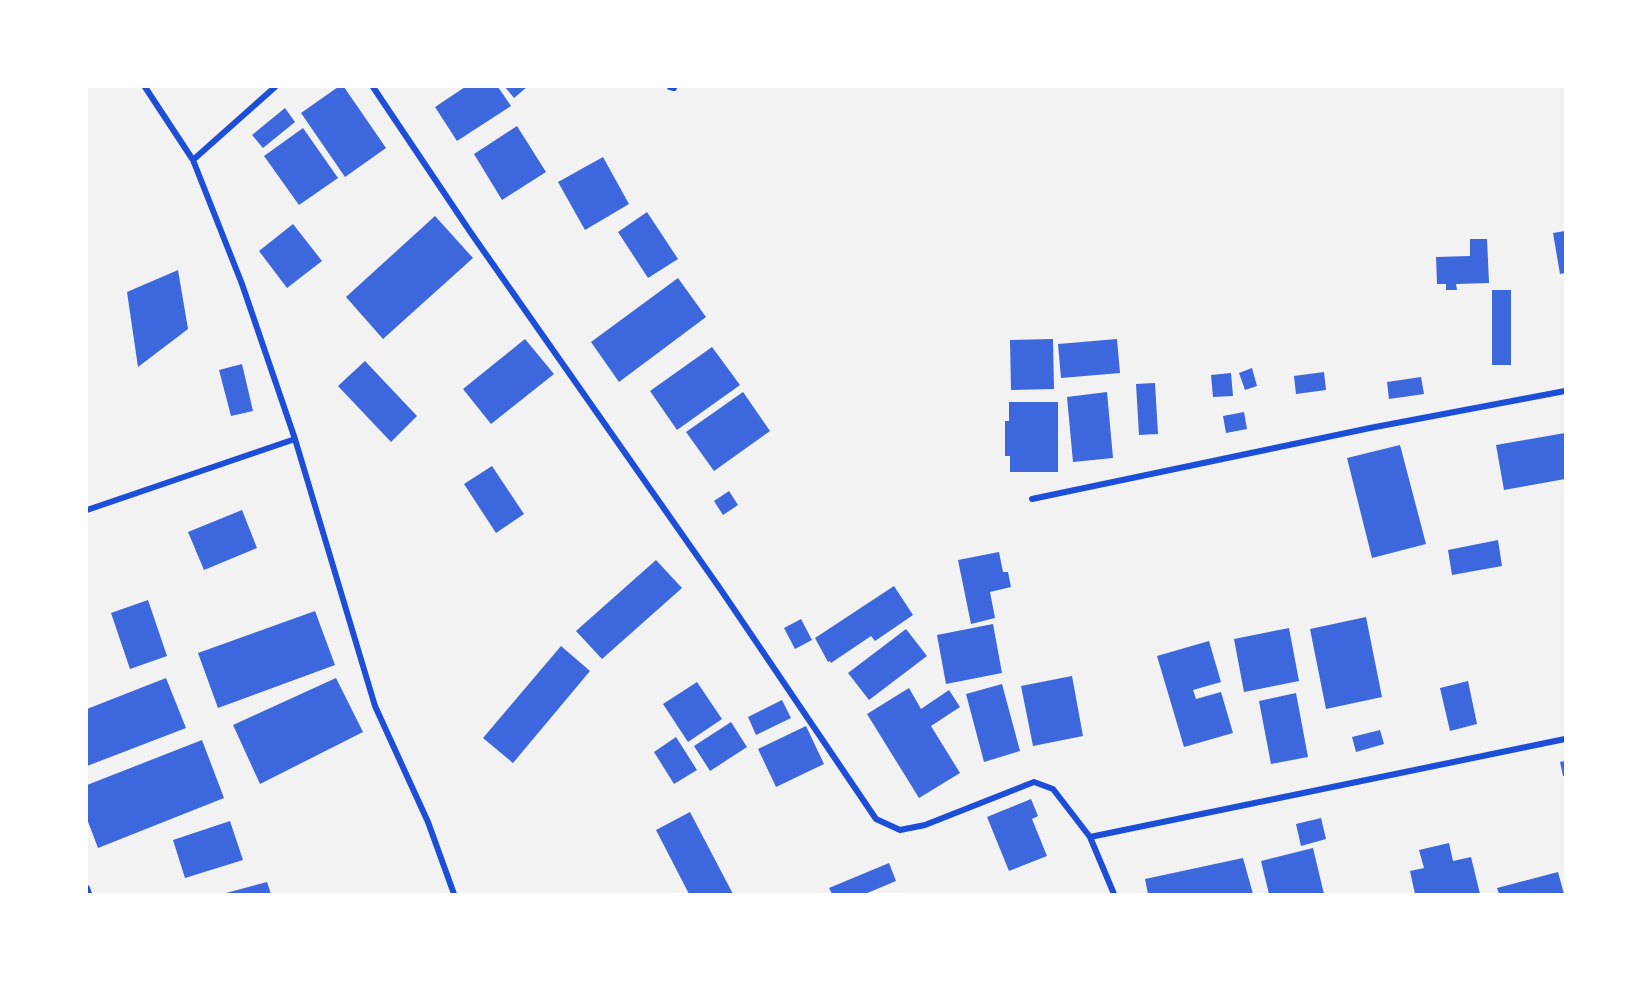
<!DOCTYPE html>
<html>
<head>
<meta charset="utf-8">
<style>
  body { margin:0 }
  #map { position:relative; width:1652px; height:981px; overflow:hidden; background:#f2f2f2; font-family:Overpass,sans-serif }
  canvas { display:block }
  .frame { position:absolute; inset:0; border:88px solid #fff; pointer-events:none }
</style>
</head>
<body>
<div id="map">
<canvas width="1652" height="981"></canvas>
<div class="frame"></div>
</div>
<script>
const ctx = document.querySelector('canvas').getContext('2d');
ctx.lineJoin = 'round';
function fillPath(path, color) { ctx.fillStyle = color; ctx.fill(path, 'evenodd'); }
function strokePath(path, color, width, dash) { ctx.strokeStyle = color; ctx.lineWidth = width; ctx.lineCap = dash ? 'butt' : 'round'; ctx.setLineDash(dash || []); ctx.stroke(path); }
fillPath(new Path2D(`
  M338,87h6l42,61 -41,29 -44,-64z
  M465,87h33l13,19 -54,35 -22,-34z
  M505,87h22l-13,11z
  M285,108l10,14 -32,26 -11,-13z
  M517,126l29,46 -44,28 -28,-46z
  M303,128l35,50 -39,27 -35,-49z
  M603,157l26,47 -44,26 -27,-48z
  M647,212l31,47 -30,19 -30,-46z
  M435,216l38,42 -90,81 -37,-42z
  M293,224l29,37 -35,27 -28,-37z
  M1565,231v42l-5,1 -7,-41z
  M1470,239h17l2,44 -33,1 1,6h-11v-6h-9l-1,-27 34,-1z
  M178,270l10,59 -50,38 -11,-75z
  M678,278l28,39 -87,65 -28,-40z
  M1492,290h19v75h-19z
  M525,339l29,35 -63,50 -28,-35z
  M1053,339l1,50 -43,1 -1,-50z
  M1117,339l3,34 -59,5 -3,-34z
  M712,347l28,38 -63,45 -27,-39z
  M365,361l52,55 -26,26 -53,-56z
  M242,364l11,47 -22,5 -12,-46z
  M1252,368l5,18 -12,4 -6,-17z
  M1324,372l2,18 -30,4 -2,-18z
  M1231,373l2,23 -20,1 -2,-22z
  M1421,377l3,17 -35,5 -2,-17z
  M1155,383l3,51 -19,1 -3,-51z
  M743,392l27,39 -56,40 -28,-39z
  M1107,392l6,66 -40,4 -6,-65z
  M1009,402h49v70h-48v-16h-5v-35h4z
  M1244,412l3,17 -21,4 -3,-17z
  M1565,433v46l-61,11 -8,-45z
  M1400,445l26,99 -54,14 -25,-100z
  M492,466l32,48 -28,19 -32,-49z
  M729,491l9,14 -15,10 -9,-14z
  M242,510l15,38 -53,22 -16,-38z
  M1498,540l4,26 -50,9 -4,-25z
  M999,552l4,20h5l3,15 -21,5 5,26 -24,6 -13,-64z
  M656,560l26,28 -80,71 -26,-28z
  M894,586l19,29 -38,26 -4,-5 -40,27 -1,-2 -2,1 -13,-24z
  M148,600l19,56 -37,13 -19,-56z
  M315,611l20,54 -117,43 -20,-55z
  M1366,617l16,80 -56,12 -16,-80z
  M801,619l11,21 -17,9 -11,-21z
  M993,624l9,49 -56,11 -9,-49z
  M1289,628l10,53 -55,11 -10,-53z
  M906,629l21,27 -58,44 -21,-27z
  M1209,641l12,41 -28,8 3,9 25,-7 12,41 -49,14 -27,-91z
  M561,646l29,25 -77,92 -30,-25z
  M1072,676l11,60 -50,10 -12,-60z
  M166,678l20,50 -99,38v-57z
  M336,678l27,54 -103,52 -27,-59z
  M1468,681l9,43 -27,7 -10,-43z
  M697,682l25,37 -34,23 -25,-38z
  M1002,684l18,67 -36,11 -18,-68z
  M909,688l12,21 28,-19 11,17 -29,19 29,47 -41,25 -52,-84z
  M1296,693l12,64 -37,7 -12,-63z
  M782,700l9,18 -35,17 -8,-18z
  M731,722l16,25 -37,24 -16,-25z
  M806,726l18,38 -48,23 -18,-38z
  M1380,730l4,14 -28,8 -4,-15z
  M676,737l21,33 -23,14 -20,-32z
  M202,740l22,58 -126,50 -11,-29v-34z
  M1565,761v15h-2l-3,-14z
  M1031,799l7,17 -6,3 15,37 -38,15 -22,-54z
  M690,812l43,82h-44l-33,-64z
  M1321,818l5,21 -25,7 -5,-22z
  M230,821l13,39 -58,18 -12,-38z
  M1449,843l4,18 18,-4 9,37h-65l-5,-23 14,-3 -5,-18z
  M1313,848l11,46h-55l-8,-33z
  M1243,858l10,36h-105l-3,-15z
  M889,863l7,18 -31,13h-33l-3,-6z
  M1558,872l6,22h-65l-2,-6z
  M267,882l4,12h-44l-1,-1z`), '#3d67dc');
strokePath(new Path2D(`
  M145,87l48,73 49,124 53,155 80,267 53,116 26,72
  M373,87l98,146 250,357 155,229 24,11 25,-5 109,-43 19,7 37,48 24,57
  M670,87l4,1
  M193,160l82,-73
  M1032,499l338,-71 195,-37
  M87,510l208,-71
  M1090,837l475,-98
  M87,888l2,6`), '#1d4ed8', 6);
</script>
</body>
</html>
